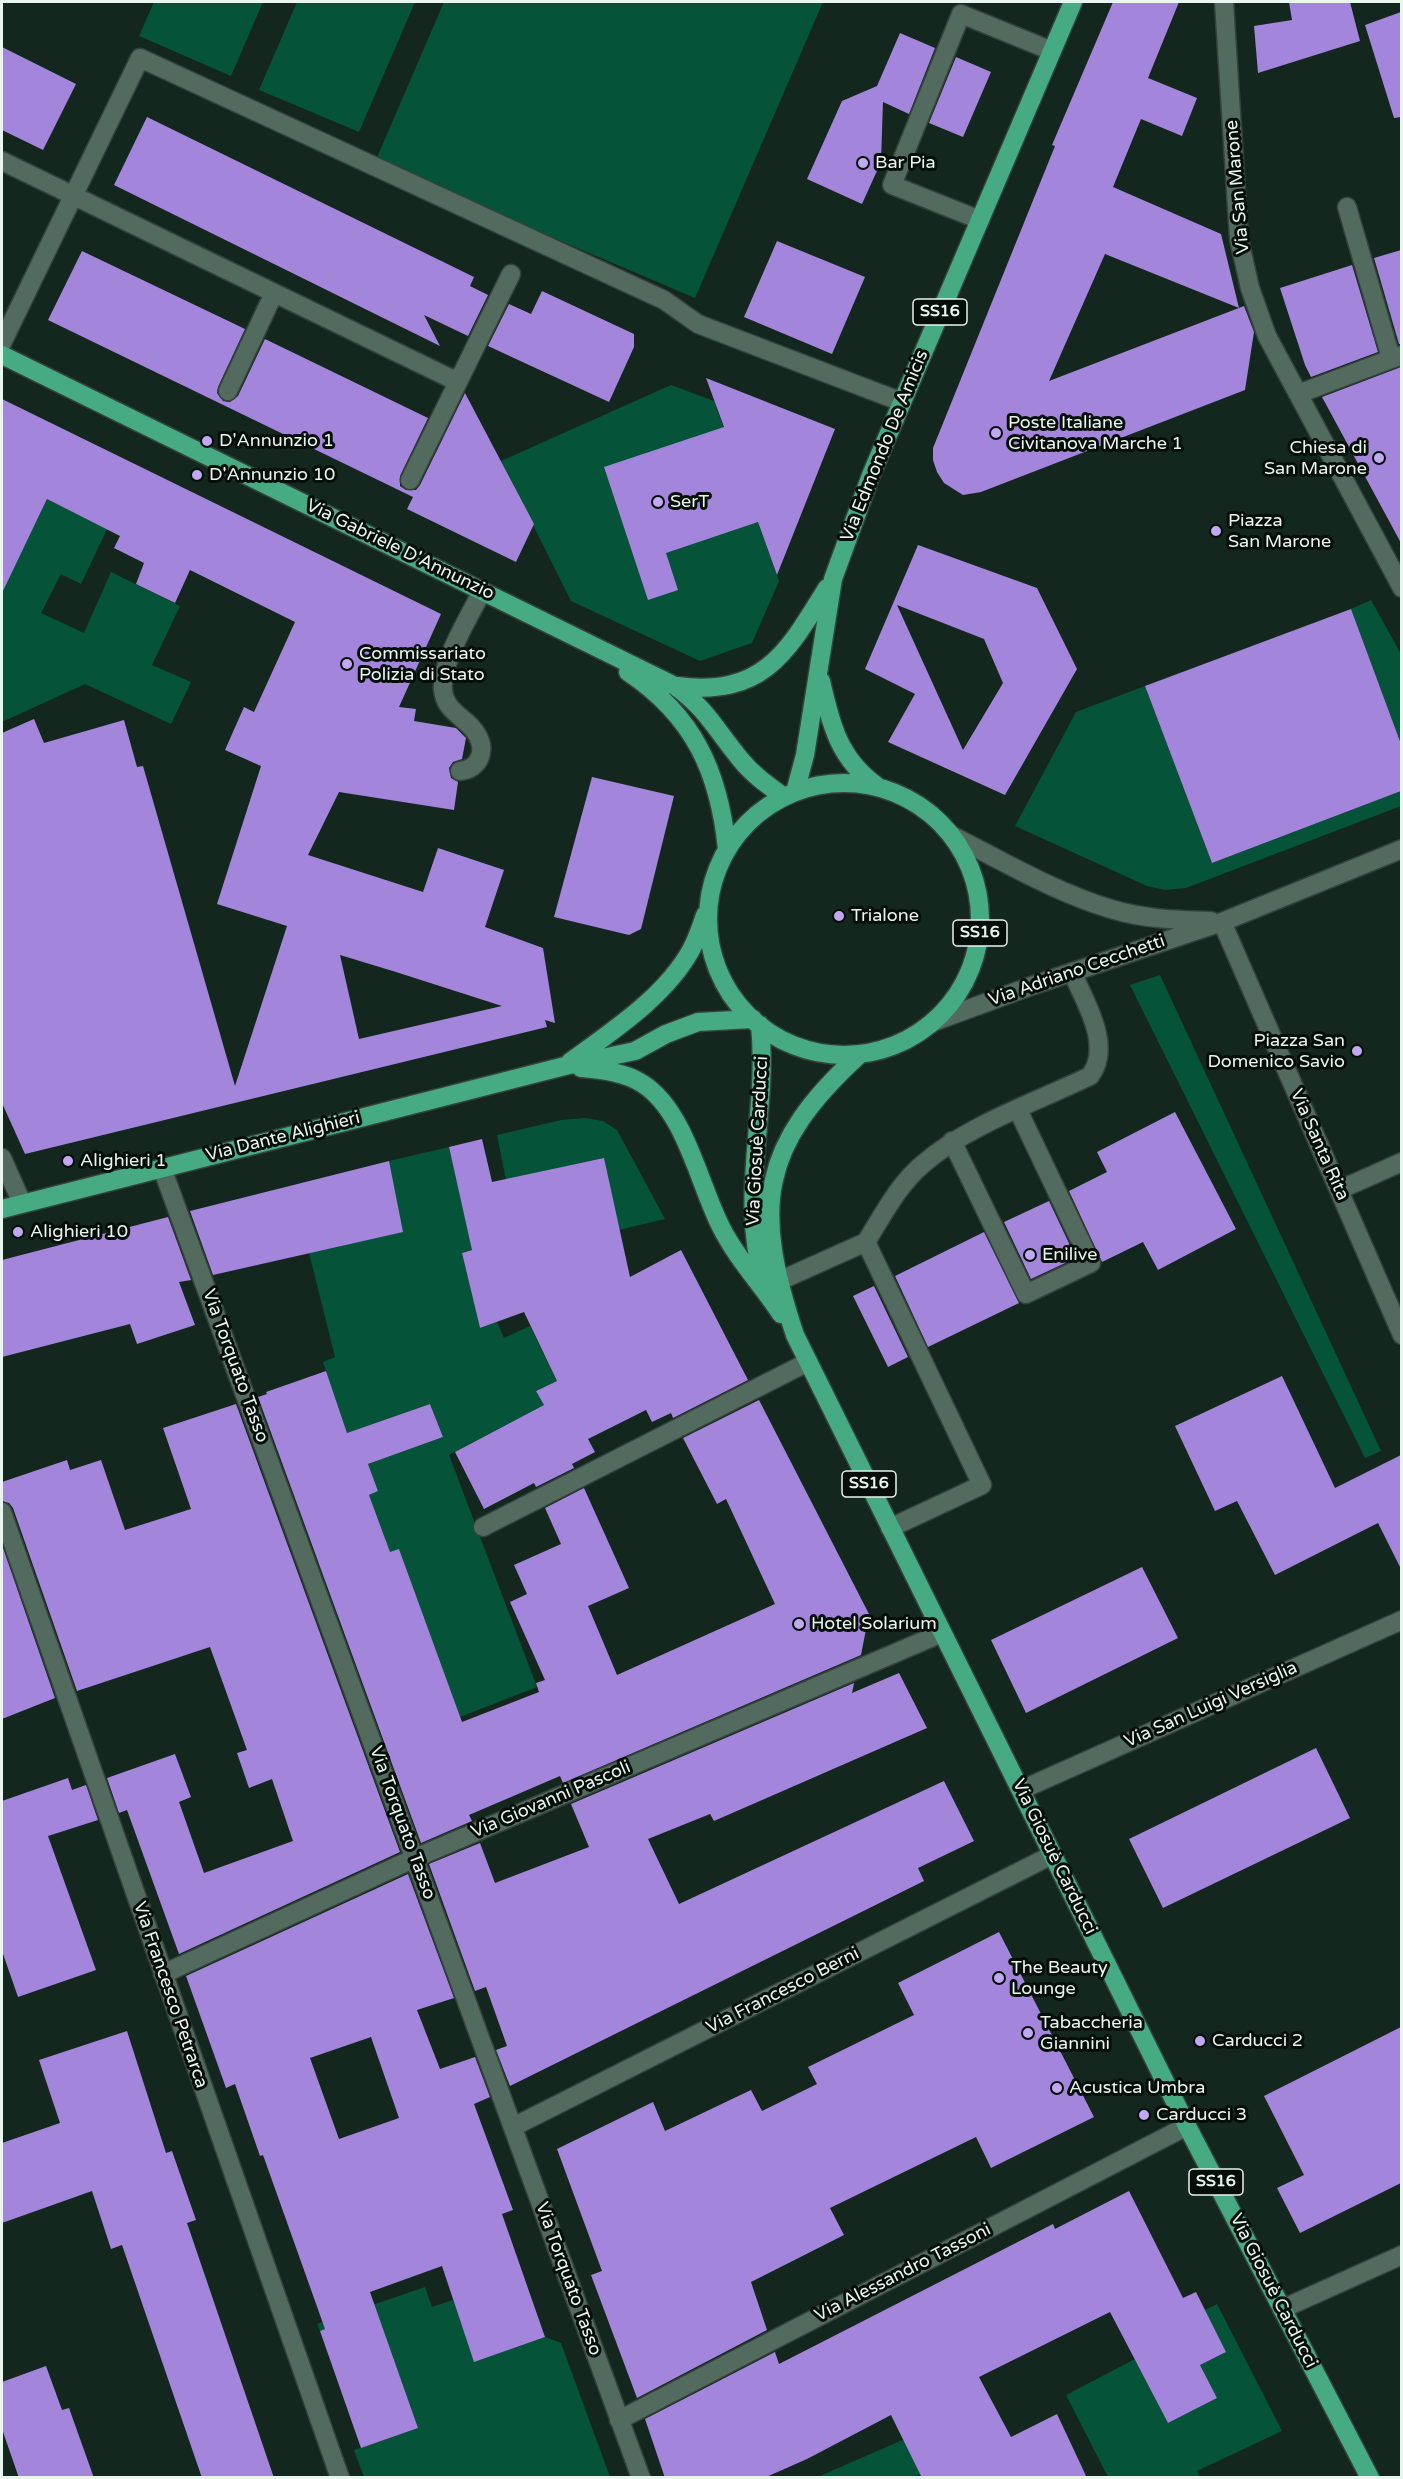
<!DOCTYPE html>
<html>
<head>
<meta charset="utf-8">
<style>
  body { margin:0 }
  #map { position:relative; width:1403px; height:2479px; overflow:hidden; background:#13271e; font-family:"Varela Round",sans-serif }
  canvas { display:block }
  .frame { position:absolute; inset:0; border:3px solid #e9f5ef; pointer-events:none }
</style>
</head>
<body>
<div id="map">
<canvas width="1403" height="2479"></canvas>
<div class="frame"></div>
</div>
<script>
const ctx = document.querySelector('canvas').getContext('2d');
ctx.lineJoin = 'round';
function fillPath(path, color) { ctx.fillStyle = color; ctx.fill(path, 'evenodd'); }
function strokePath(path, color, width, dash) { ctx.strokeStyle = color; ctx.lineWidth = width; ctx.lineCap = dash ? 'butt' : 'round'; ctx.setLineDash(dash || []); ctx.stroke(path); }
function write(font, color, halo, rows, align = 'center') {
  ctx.font = font + ' "Varela Round",sans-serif'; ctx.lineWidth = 6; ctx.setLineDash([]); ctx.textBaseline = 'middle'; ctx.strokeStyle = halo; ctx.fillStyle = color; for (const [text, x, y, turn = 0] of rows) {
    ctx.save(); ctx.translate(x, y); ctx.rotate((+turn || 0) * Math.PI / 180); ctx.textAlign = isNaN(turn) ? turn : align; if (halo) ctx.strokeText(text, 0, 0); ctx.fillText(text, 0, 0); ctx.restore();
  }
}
fillPath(new Path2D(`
  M154,2h109l-32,74 -92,-40z
  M297,2h118l-56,130 -100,-42z
  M444,2h379l-128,296 -320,-136z
  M671,385l43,16 65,180 -27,62 -52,18 -129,-60 -70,-140z
  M47,499l60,30 -26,55 -20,-10 -20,39 43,20 27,-61 69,34 -28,59 39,17 -20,42 -86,-40 -83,38v-185l22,10z
  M1371,600l30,54v90l-50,-135z
  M1145,686l67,177 189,-72v15l-215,82 -21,2 -18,-4 -132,-60 61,-114z
  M1160,975l221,476 -16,7 -235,-473z
  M585,1118l18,3 14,9 48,89 -46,11 -102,6 -20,-101 64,-15z
  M449,1147l24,102 -11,4 18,75 17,-6 7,16 26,-12 27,55 -21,10 8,14 -95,50 88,232 -77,30 -61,-168 -33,142 -48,-129 67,-24 -16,-43 9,-4 -10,-27 75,-27 -13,-33 -83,29 -24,-71 12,-5 -26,-104 80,-92z
  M425,2287l7,20 21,-7 21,61 71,-24 16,6 49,134h-246l-10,-27 64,-22 -40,-113 -7,-2 -51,18 -3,-7z
  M1217,2304l65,127 -85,40 3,6h-92l-42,-82 69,-36 33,64 49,-25 -17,-33 26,-13 -21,-42z
  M976,2408l-55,66 -7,3 -91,1 -1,-3z`), '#055339');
fillPath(new Path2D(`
  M1113,2h66l-31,76 49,20 -15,38 -41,-17 -28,68 108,47 18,74 -134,-54 -56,127 195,-75 10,26 -9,58 -264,102 -18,3 -19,-12 -7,-11 -4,-12v-12l122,-302 -3,-1z
  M1289,2h61l10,39 -102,32 -4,-47 38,-6z
  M1401,12v105l-7,1 -29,-93z
  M900,33l35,15 -26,66 -26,-12 -2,60 -19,42 -55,-25 35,-78 35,-15z
  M2,47l74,37 -33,66 -41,-20z
  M956,57l35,15 -28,65 -34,-14z
  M147,117l327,160 -4,9 18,9 -20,41 -44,-21 16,31 -326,-161z
  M777,241l88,36 -33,77 -88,-37z
  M1401,250v94h-2l-25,-86z
  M82,251l163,78 -27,58 -1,6 6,8 7,1 8,-6 27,-57 163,79 -28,58v10l6,4h10l4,-5 45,-92 69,131 -18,38 -109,-53 6,-12 -365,-177z
  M1352,265l26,87 -67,25 -6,-12 -25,-77z
  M542,291l92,43v13l-25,55 -121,-56 21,-42 22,10z
  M1401,367v176l-79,-146z
  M706,378l129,51 -58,146 -19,-53 -92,31 12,37 -30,10 -44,-133 120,-40z
  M2,399l439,215 -42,93 17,2 -2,12 42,7 10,10 -4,21 -9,3 -4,6 2,10 7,4 -4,28 -115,-18 -31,63 115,37 15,-44 66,22 -19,57 58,21 12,75 -10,-3 2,7 -522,127 -23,-51v-370l32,-14 10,24 80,-23 13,47 6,-1 92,320 52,-160 -70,-22 44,-138 -36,-16 19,-43 10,5 41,-90 -105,-52 -15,33 -39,-19 8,-21 -30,-15 6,-12 -73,-37 -45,94zM340,955l56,17 106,34 -143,33z
  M918,545l119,43 40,81 -72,126 -117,-53 27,-48 -50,-25zM897,605l87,34 19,44 -40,67z
  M1351,609l50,135v47l-189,72 -67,-177z
  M592,777l82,19 -33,133 -12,6 -75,-18z
  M1175,1112l61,117 -78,41 -15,-28 -41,20 -33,-71 38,-19 -10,-20z
  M482,1139l10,43 112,-24 26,119 51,-27 67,130 -75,38 -2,-5 -19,9 -6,-12 -58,29 7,13 -23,12 2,4 -38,19 -2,-4 -50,26 -29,-57 89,-47 -8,-14 21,-10 -33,-69 -44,16 -18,-75 10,-3 -23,-103z
  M389,1161l14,71 -190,43 -23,-64z
  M1049,1201l27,57 -45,21 -27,-57z
  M168,1217l23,63 -12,2 16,43 -58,19 -7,-20 -128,33v-97z
  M984,1232l35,71 -91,44 -33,-71z
  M874,1286l34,71 -20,10 -35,-71z
  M326,1371l21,62 83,-29 13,33 -75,27 10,27 -9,4 21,57 9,-3 63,173 77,-30 -3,-9 9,-3 -35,-78 17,-8 -13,-29 47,-21 -16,-36 39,-20 45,100 -41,18 29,69 158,-71 -49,-105 -9,5 -34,-66 76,-38 110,214 -8,41 -298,128 -3,-7 -91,39 3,6 -51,22 -163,-446 9,-3 -1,-2z
  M1282,1376l53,112 66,-33v114l-23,-46 -103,52 -38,-74 -22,10 -40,-85z
  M236,1404l164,448 -221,102 -52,-144 -8,3 -12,-35 68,-24 16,43 -12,5 25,71 89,-32 -21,-62 -23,9 -12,-35 10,-3 -37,-103 -133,44 -64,-183 -4,-5 -7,-2v-19l65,-22 3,10 31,-10 24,70 66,-21 -28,-81z
  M2,1545l53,153 -53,21z
  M1142,1567l36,71 -152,75 -35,-73z
  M899,1673l28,55 -213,93 -4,-7 -62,25 31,65 265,-123 30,60 -56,27 6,13 -414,205 -14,-36 11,-4 -21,-59 -11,4 -46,-127 51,-21 15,40 94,-36 -18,-43 283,-121 -2,10z
  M1316,1748l34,70 -187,90 -34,-69z
  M68,1778l4,12 14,-5 12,35 -50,16 48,134 -78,27 -16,-46v-150z
  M408,1874l46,124 -37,12 23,59 35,-12 15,40 -16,7 39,106 -11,4 43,123 -71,25 -32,-96 -72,26 48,136 -57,20 -41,-117 5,-2 -62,-174 -3,1 -25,-72 -9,4 -40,-112zM371,2037l28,81 -60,21 -29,-81z
  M999,1932l95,185 -103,51 -15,-31 -146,71 14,27 -93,47 16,48 -130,68 -46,-123 11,-4 -45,-122 96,-47 12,29 86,-41 11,21 55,-27 -9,-17 106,-52 -16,-32z
  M1401,2027v156l-101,50 -23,-45 27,-13 -40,-79z
  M127,2031l39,122 6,-2 24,69 -9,3 87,255h-72l-80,-233 -11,4 -19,-58 -90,32v-80l58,-20 -21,-63z
  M1129,2191l54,107 13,-6 30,60 -26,13 17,33 -49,25 -58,-111 -131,65 32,60 46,-23 30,64h-165l-31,-63 -84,44 -43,19h-99l-20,-59 130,-67 4,12 274,-140 2,5z
  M46,2366l16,44 7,-2 25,70h-75l-17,-49v-47z`), '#a385db');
const minor = new Path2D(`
  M1224,2l15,237 11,49 17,48 135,252
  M2,161l456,221
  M1347,207l44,151
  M980,220l-88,-35 69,-171 91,37
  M2,343l138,-285 524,242 34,24 204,78
  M228,391l46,-98
  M1298,394l104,-39
  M410,480l101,-206
  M460,771c20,-2 27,-21 16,-38 -10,-16 -31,-21 -33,-43 -3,-27 27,-74 39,-99
  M953,836c51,26 104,57 158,73 32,10 67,11 100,12
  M1222,922l180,413
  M933,1022l101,-37 188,-63 180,-73
  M952,1141l74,153 65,-31 -73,-153
  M2,1158l20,45
  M162,1168l479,1310
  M1339,1190l63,-28
  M777,1282l89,-40
  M2,1512l338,966
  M483,1527l325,-165
  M890,1528l92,-43 -116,-243c17,-27 32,-57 57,-78 45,-39 113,-62 167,-88 23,-30 -5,-74 -18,-104
  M1021,1790l381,-170
  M163,1974l252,-116 527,-225
  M513,2127l539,-272
  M1282,2309l120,-54
  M619,2420l568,-294`);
const major = new Path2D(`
  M2,355l673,331c33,24 41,44 66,74 12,15 28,26 43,37
  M628,672c66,44 91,100 99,177
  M821,681c10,44 18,78 56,105
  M677,686c86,11 110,-33 150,-98
  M708 919a136 136 0 1 1 272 0a136 136 0 1 1-272 0Z
  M795,792l10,-37 28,-176 38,-104 202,-473
  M760,1025c9,86 -22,172 4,257
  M860,1054c-102,93 -107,154 -65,281l392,791 183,352
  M570,1062c42,-31 95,-65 121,-112 6,-11 10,-23 14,-35
  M581,1068c21,2 44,4 62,16 42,27 56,100 78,143 16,32 41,58 60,87
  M2,1209l563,-143 70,-15 31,-17 32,-12 55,-3`);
strokePath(minor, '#33423b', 21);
strokePath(major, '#33423b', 21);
strokePath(minor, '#536a5e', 18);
strokePath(major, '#46aa83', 18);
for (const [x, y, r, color] of [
  [863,163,6,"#c1a8f3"],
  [996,433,6,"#c1a8f3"],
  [207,441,6,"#c1a8f3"],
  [1379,458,6,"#c1a8f3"],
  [197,475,6,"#c1a8f3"],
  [658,502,6,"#c1a8f3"],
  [1216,531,6,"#c1a8f3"],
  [347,664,6,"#c1a8f3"],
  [839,916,6,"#c1a8f3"],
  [1357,1051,6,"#c1a8f3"],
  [68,1161,6,"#c1a8f3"],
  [18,1232,6,"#c1a8f3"],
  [1030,1255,6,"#c1a8f3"],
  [799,1624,6,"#c1a8f3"],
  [999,1978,6,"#c1a8f3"],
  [1028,2033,6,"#c1a8f3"],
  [1200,2041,6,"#c1a8f3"],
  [1057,2088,6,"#c1a8f3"],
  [1144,2115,6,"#c1a8f3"]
]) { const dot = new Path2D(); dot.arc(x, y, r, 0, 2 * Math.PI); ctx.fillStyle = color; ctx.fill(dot); strokePath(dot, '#060e0a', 2); }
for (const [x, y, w] of [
  [940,312,54],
  [980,933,54],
  [869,1484,54],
  [1216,2182,54]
]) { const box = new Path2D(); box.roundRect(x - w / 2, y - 13, w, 26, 4.5); ctx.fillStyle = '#060e0a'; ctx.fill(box); strokePath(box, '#e9f5ef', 1.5); }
write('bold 16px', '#e9f5ef', null, [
  ["SS16",940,312],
  ["SS16",980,933],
  ["SS16",869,1484],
  ["SS16",1216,2182]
]);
write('18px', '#e9f5ef', '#060e0a', [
  ["Bar Pia",875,163],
  ["Poste Italiane",1008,423],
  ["Civitanova Marche 1",1008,444],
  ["D'Annunzio 1",219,441],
  ["Chiesa di",1367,448,"right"],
  ["San Marone",1367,469,"right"],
  ["D'Annunzio 10",209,475],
  ["SerT",670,502],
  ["Piazza",1228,521],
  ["San Marone",1228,542],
  ["Commissariato",359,654],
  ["Polizia di Stato",359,675],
  ["Trialone",851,916],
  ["Piazza San",1345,1041,"right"],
  ["Domenico Savio",1345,1062,"right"],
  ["Alighieri 1",80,1161],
  ["Alighieri 10",30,1232],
  ["Enilive",1042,1255],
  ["Hotel Solarium",811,1624],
  ["The Beauty",1011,1968],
  ["Lounge",1011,1989],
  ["Tabaccheria",1040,2023],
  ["Giannini",1040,2044],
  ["Carducci 2",1212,2041],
  ["Acustica Umbra",1069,2088],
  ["Carducci 3",1156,2115]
], 'left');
write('18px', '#e9f5ef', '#060e0a', [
  ["Via San Marone",1238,187,-95],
  ["Via Edmondo De Amicis",885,446,-68],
  ["Via Gabriele D'Annunzio",400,550,26],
  ["Via Adriano Cecchetti",1077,971,-19],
  ["Via Dante Alighieri",283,1137,-14],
  ["Via Giosuè Carducci",758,1141,-87],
  ["Via Santa Rita",1319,1145,66],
  ["Via Torquato Tasso",235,1366,70],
  ["Via San Luigi Versiglia",1211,1705,-24],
  ["Via Giovanni Pascoli",551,1800,-23],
  ["Via Torquato Tasso",402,1823,70],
  ["Via Giosuè Carducci",1054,1857,64],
  ["Via Francesco Berni",783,1991,-27],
  ["Via Francesco Petrarca",170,1995,71],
  ["Via Alessandro Tassoni",903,2273,-27],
  ["Via Torquato Tasso",568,2279,70],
  ["Via Giosuè Carducci",1273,2291,63]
]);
</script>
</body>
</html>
